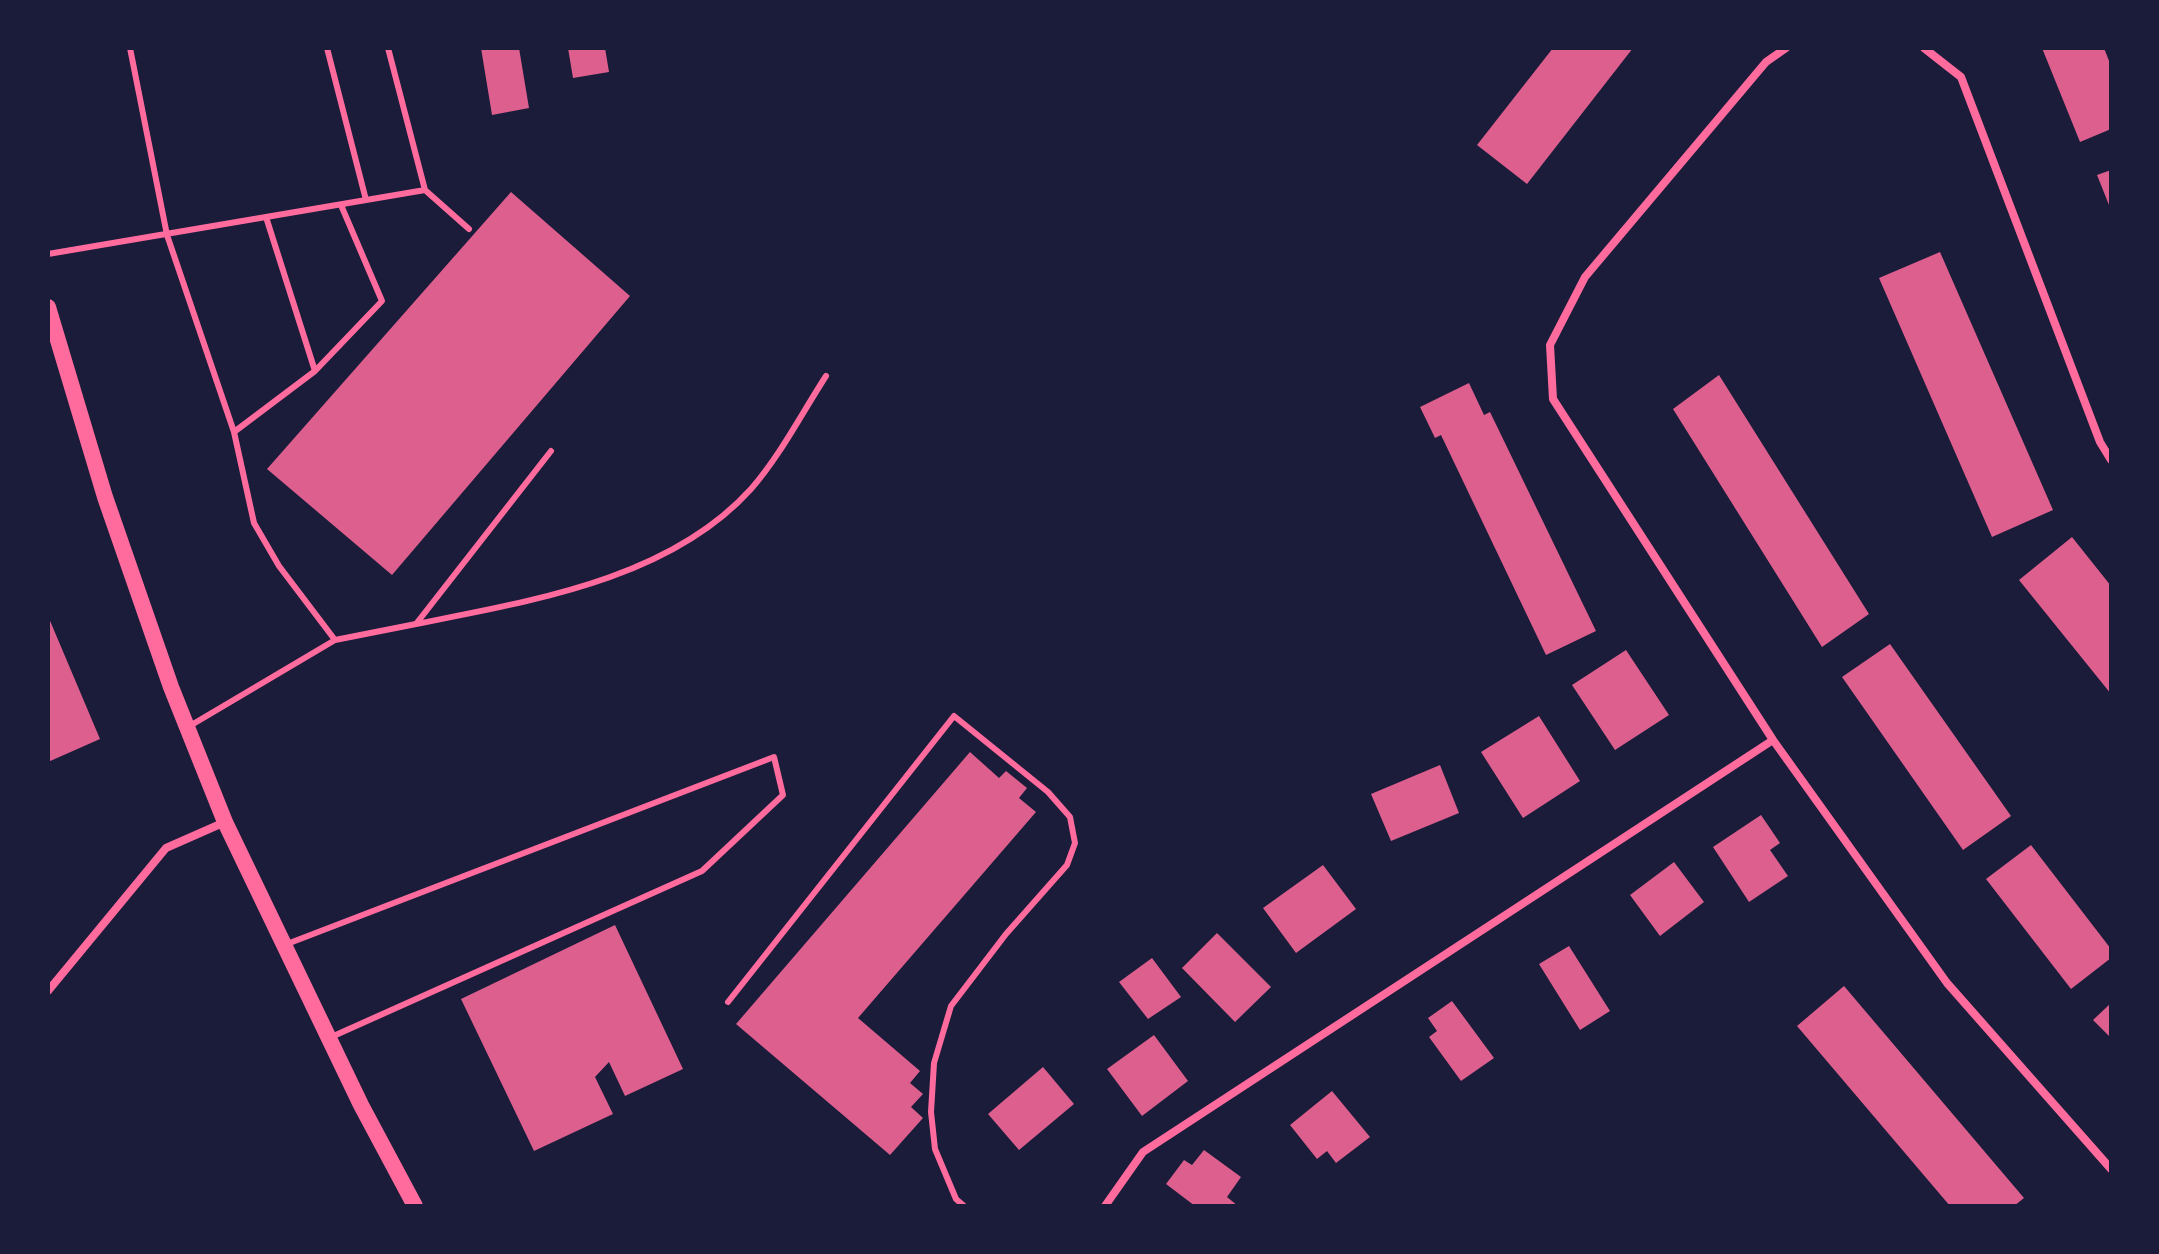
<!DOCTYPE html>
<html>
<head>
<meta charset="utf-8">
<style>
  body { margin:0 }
  #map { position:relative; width:2159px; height:1254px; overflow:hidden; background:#1b1b3a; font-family:"Noto Sans",sans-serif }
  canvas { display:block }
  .frame { position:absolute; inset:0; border:50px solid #1b1b3a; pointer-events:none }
</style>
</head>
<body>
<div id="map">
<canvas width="2159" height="1254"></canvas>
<div class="frame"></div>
</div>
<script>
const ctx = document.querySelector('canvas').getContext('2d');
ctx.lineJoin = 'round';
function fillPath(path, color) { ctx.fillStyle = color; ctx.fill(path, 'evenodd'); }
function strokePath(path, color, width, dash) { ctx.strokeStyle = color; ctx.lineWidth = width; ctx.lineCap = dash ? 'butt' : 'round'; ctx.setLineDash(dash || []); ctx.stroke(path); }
fillPath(new Path2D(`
  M481,48h38l10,60 -37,7z
  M568,48h37l4,24 -36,6z
  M1553,48h80l-106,136 -50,-39z
  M2042,48h62l7,18v63l-31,13z
  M2111,170v40l-14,-35z
  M511,192l119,104 -238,279 -125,-106z
  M1940,252l113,258 -61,27 -113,-259z
  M1719,375l150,239 -47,33 -149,-238z
  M1469,383l15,32 6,-3 106,219 -50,24 -105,-220 -6,3 -15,-31z
  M2072,537l39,49v108l-92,-114z
  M48,616l52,123 -52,23z
  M1890,644l121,172 -48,34 -121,-173z
  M1626,650l43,65 -54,35 -43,-65z
  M1539,716l41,65 -57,37 -42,-66z
  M970,752l29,26 7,-7 21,17 -8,10 17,14 -178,206 62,53 -10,12 13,11 -12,13 12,11 -33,37 -154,-131z
  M1440,765l19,48 -68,28 -20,-47z
  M1761,815l19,28 -10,7 18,26 -39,26 -36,-55z
  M2031,845l80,104v9l-40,31 -85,-110z
  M1674,862l30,40 -44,34 -30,-41z
  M1323,865l33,44 -60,44 -33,-45z
  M615,925l68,144 -58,27 -16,-34 -14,15 18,37 -79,37 -73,-152z
  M1217,933l54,54 -36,35 -53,-54z
  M1569,946l41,65 -30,19 -41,-66z
  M1152,958l29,39 -33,22 -29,-37z
  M1844,986l180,212 -10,8h-64l-153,-180z
  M1452,1001l42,57 -33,23 -32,-44 8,-6 -9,-13z
  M2111,1003v35l-18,-18z
  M1154,1035l34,46 -46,35 -35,-47z
  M1043,1067l31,37 -55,46 -31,-36z
  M1332,1091l38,46 -34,26 -9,-12 -10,8 -27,-34z
  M1204,1150l37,27 -14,20 11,9h-43l-29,-22 18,-24 8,5z`), '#dd5f8e');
strokePath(new Path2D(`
  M130,48l37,187 67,197 20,91 25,43 56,74 -147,87
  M327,48l39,152
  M388,48l37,142
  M266,217l49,154
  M48,254l377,-64 44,39
  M234,432l81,-61 67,-70 -41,-96
  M416,624c114,-23 253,-44 335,-135 29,-33 51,-76 75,-113
  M335,640l81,-16 135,-173
  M287,944l487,-187 9,38 -81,76 -373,167
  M728,1002l226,-286 94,76 22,25 5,26 -8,22 -61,69 -55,72 -17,57 -3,49 4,37 21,50 8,7`), '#ff6b9d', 6);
strokePath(new Path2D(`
  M1786,48l-20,14 -181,215 -35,68 3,54 220,341 174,243 164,186
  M1924,48l37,29 139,365 11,18
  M48,991l118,-143 59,-26
  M1105,1206l38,-54 630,-412`), '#ff6b9d', 8);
strokePath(new Path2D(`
  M48,307l57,190 66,190 54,135 136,283 54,101`), '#ff6b9d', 16);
</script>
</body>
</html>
